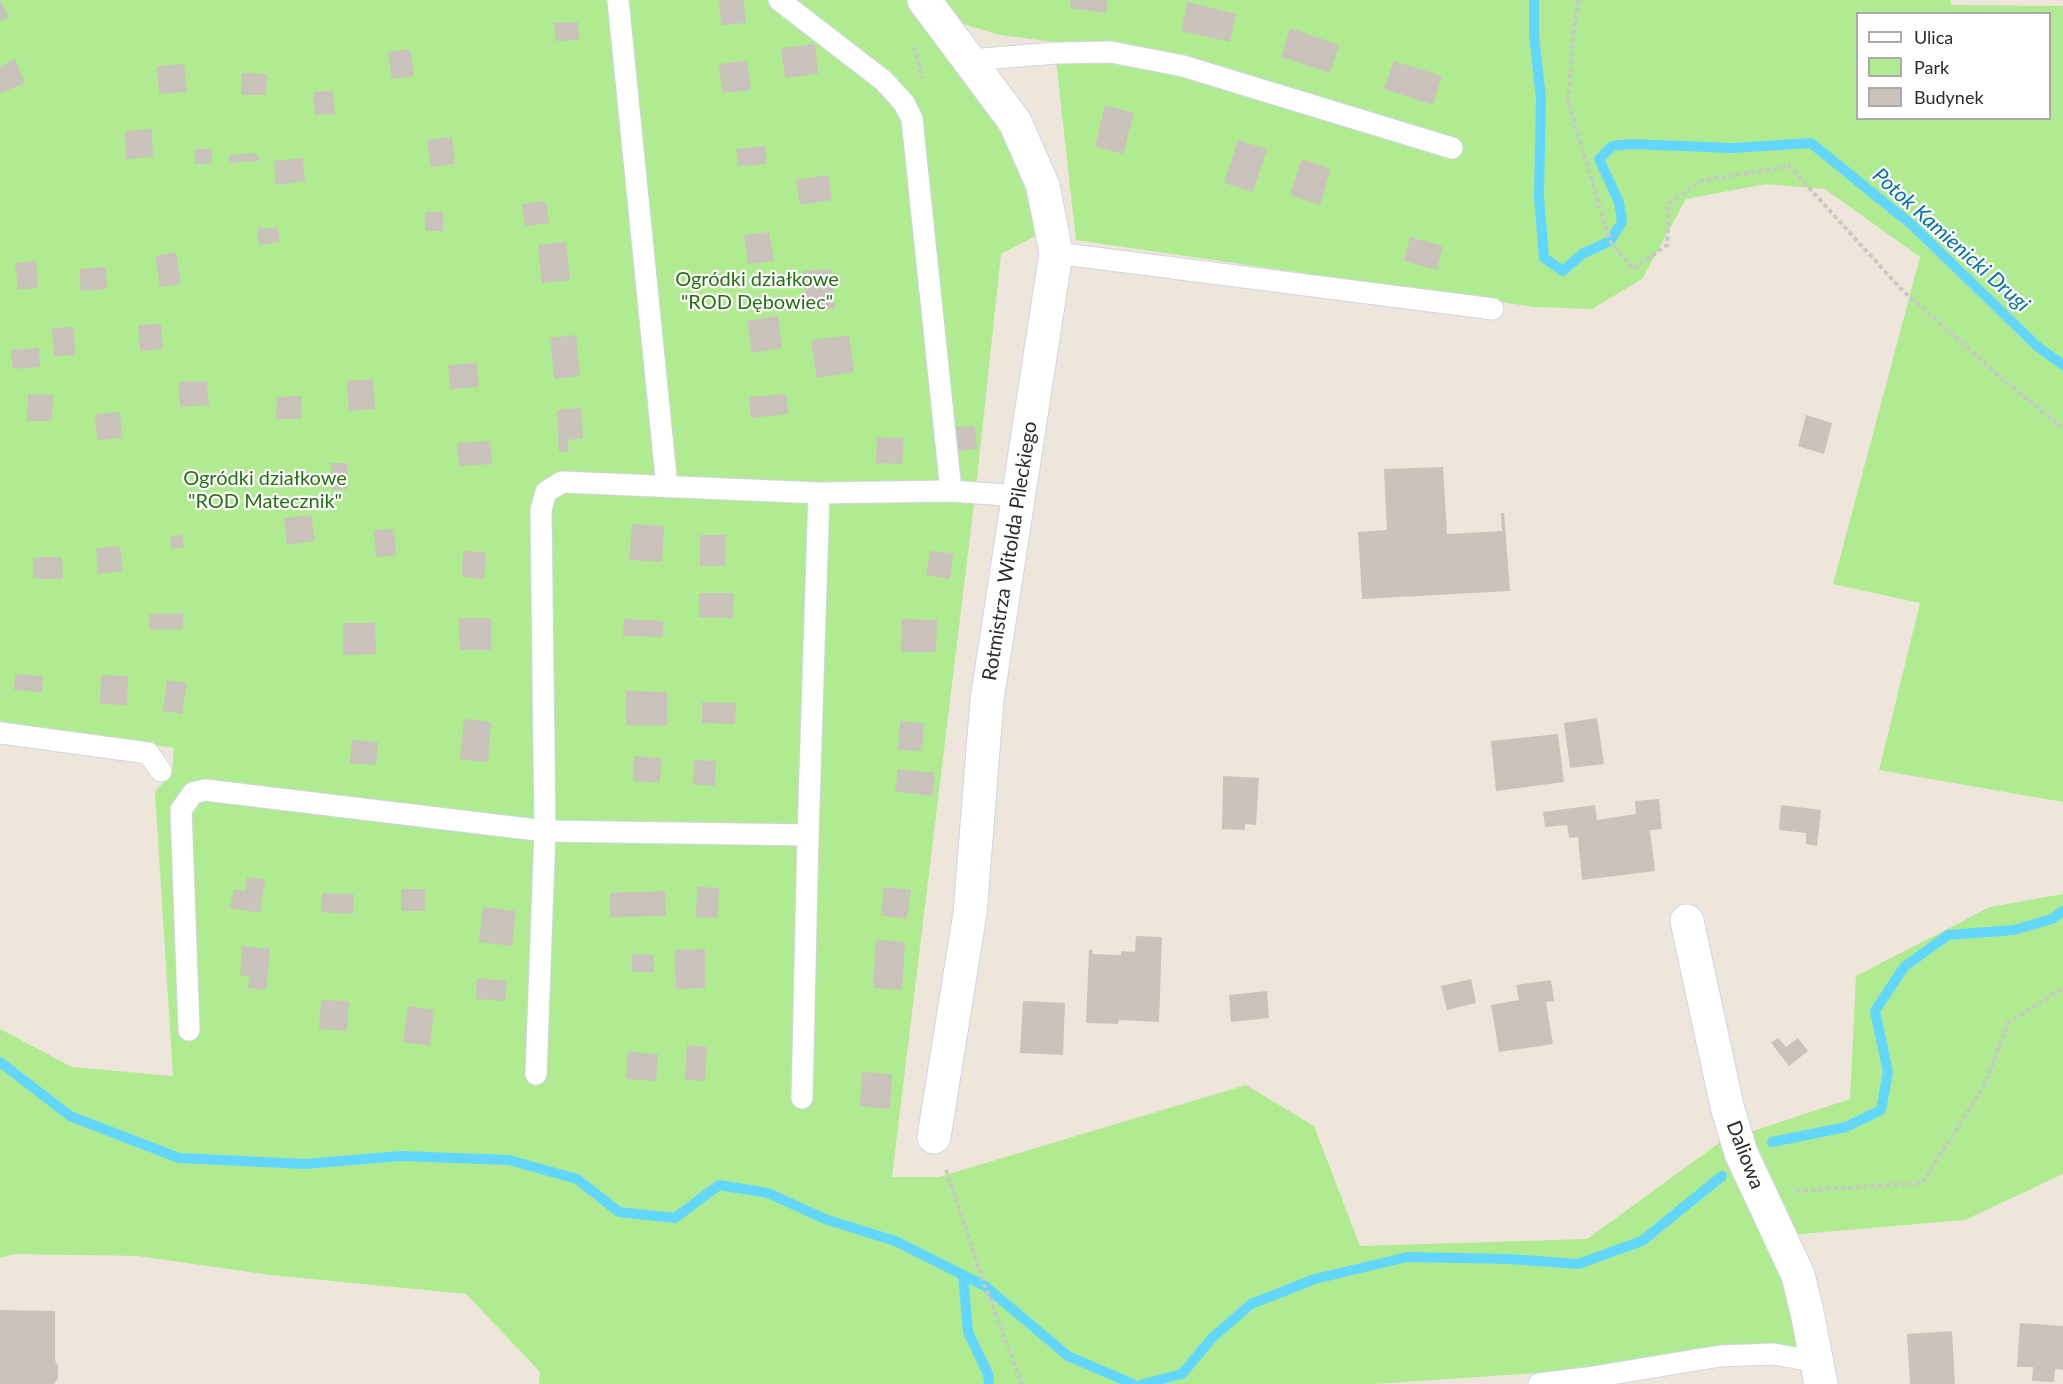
<!DOCTYPE html>
<html>
<head>
<meta charset="utf-8">
<style>
  body { margin:0 }
  #map { position:relative; width:2063px; height:1384px; overflow:hidden; background:#eee6db; font-family:Lato,sans-serif }
  canvas { display:block }
  .legend { position:absolute; left:1856px; top:12px; width:195px; height:108px; box-sizing:border-box; background:#fff; border:2px solid #aaa; margin:0; padding:8px 10px; list-style:none; font-size:18px; color:#2b2b2b }
  .legend li { display:flex; align-items:center; gap:12px; height:30px }
  .legend b { width:30px; border:2px solid #aaa }
</style>
</head>
<body>
<div id="map">
<canvas width="2063" height="1384"></canvas>
<ul class="legend">
<li><b style="height:8px;background:#fff"></b>Ulica</li>
<li><b style="height:16px;background:#b1eb91"></b>Park</li>
<li><b style="height:16px;background:#c9c3bb"></b>Budynek</li>
</ul>
</div>
<script>
const ctx = document.querySelector('canvas').getContext('2d');
ctx.lineJoin = 'round';
function fillPath(path, color) { ctx.fillStyle = color; ctx.fill(path, 'evenodd'); }
function strokePath(path, color, width, dash) { ctx.strokeStyle = color; ctx.lineWidth = width; ctx.lineCap = dash ? 'butt' : 'round'; ctx.setLineDash(dash || []); ctx.stroke(path); }
function write(font, color, halo, rows, align = 'center') {
  ctx.font = font + ' Lato,sans-serif'; ctx.lineWidth = 4.5; ctx.setLineDash([]); ctx.textBaseline = 'middle'; ctx.strokeStyle = halo; ctx.fillStyle = color; for (const [text, x, y, turn = 0] of rows) {
    ctx.save(); ctx.translate(x, y); ctx.rotate((+turn || 0) * Math.PI / 180); ctx.textAlign = isNaN(turn) ? turn : align; if (halo) ctx.strokeText(text, 0, 0); ctx.fillText(text, 0, 0); ctx.restore();
  }
}
fillPath(new Path2D(`
  M0,0h911l100,137 26,98 -36,19 -24,225 -85,698h47l307,-92 68,41 46,120 227,-7 139,-101 47,101 34,110 -227,21 -206,14h-835l1,-12 -74,-78 -195,-19 -133,-19 -124,-2 -14,4v-229l72,38 101,9 -18,-284 17,-20 2,-24 -174,-27z
  M939,0h1011l2,5 111,1v796l-184,-32 41,-167 -87,-19 87,-327 -95,-68 -59,-5 -80,15 -44,80 -50,30 -57,-2 -459,-67 -22,-198 -54,-7 -43,-13zM1858,14h192v104h-192z
  M2063,894v280l-98,46 -176,15 -45,-101 106,-35 6,-123 134,-69z`), '#b1eb91');
strokePath(new Path2D(`
  M1534,0v35l7,63 -2,99 5,61 19,13 19,-17 28,-13 12,-19 -3,-20 -20,-43 13,-13 19,-2 102,4 78,-5 101,82 126,122 25,18
  M0,1062l70,54 109,42 126,6 96,-8 108,4 68,19 42,33 56,6 44,-33 49,8 57,26 70,22 90,45 83,70 65,28
  M1772,1142l74,-15 35,-17 7,-38 -13,-61 29,-44 44,-32 66,-5 38,-11 11,-8
  M963,1275l5,57 20,42 1,10
  M1143,1384l39,-10 30,-36 39,-34 64,-25 92,-22 102,2 69,5 64,-23 80,-65`), '#62d6fc', 10);
fillPath(new Path2D(`
  M0,0l9,17 -9,4z
  M719,0h25l2,23 -25,2z
  M1071,0h37l-2,13 -36,-5z
  M1188,2l48,12 -6,28 -49,-11z
  M578,22l1,18 -23,1 -2,-18z
  M1290,28l49,17 -9,28 -49,-16z
  M815,44l3,30 -33,4 -4,-30z
  M410,49l4,27 -22,3 -4,-27z
  M15,59l10,24 -25,10v-27z
  M747,61l4,29 -29,3 -3,-29z
  M1394,61l48,15 -9,29 -49,-16z
  M184,64l3,28 -28,2 -2,-28z
  M242,73l25,1 -1,21h-25z
  M333,91l2,23 -20,1 -2,-23z
  M1105,105l29,8 -11,41 -28,-8z
  M152,129l1,28 -27,2 -1,-28z
  M452,137l3,27 -24,3 -4,-27z
  M1238,140l29,9 -14,43 -29,-9z
  M765,146l2,18 -29,2 -2,-17z
  M195,149h17v14l-17,1z
  M258,153l1,8 -30,2v-8z
  M303,158l2,23 -29,4 -2,-24z
  M1302,159l29,10 -11,36 -30,-10z
  M828,175l4,25 -32,5 -4,-25z
  M546,201l3,22 -24,3 -3,-22z
  M425,212h18v19h-18z
  M278,227l2,15 -21,3 -2,-16z
  M769,232l5,29 -26,3 -4,-29z
  M1410,237l33,9 -6,24 -33,-9z
  M566,242l4,38 -28,3 -4,-38z
  M176,252l5,32 -21,3 -5,-31z
  M36,261l2,27 -20,2 -3,-27z
  M106,267l1,22 -26,2 -2,-22z
  M831,269l4,39 -28,3 -4,-40z
  M778,316l4,32 -30,5 -5,-32z
  M161,324l2,25 -23,2 -2,-26z
  M74,327l1,28 -21,1 -2,-28z
  M576,335l4,41 -26,3 -4,-41z
  M849,335l5,37 -37,6 -6,-38z
  M39,348l1,19 -27,2 -2,-19z
  M477,363l2,24 -29,2 -2,-24z
  M373,379l2,30 -26,2 -2,-30z
  M207,381l2,24 -29,2 -1,-25z
  M28,394l25,1 -1,26h-25z
  M786,394l2,20 -37,4 -2,-21z
  M302,396l-1,23h-25l1,-22z
  M581,408l2,30 -15,2 1,11 -10,1 -2,-42z
  M120,412l2,26 -25,2 -2,-26z
  M1806,415l26,8 -8,31 -26,-8z
  M975,426l2,23 -21,2 -1,-24z
  M877,437l27,1 -2,26 -26,-1z
  M490,441l2,23 -33,2 -2,-23z
  M331,463h16l1,26 -17,1z
  M1443,467l4,67 55,-3 -1,-18h3l6,78 -148,8 -4,-67 29,-2 -3,-61z
  M311,515l4,26 -28,4 -3,-27z
  M632,524l32,2 -2,36 -33,-2z
  M394,529l2,27 -20,1 -2,-27z
  M182,535l2,12 -13,2 -1,-13z
  M700,535h25v31h-25z
  M120,546l3,25 -25,3 -2,-26z
  M463,551l23,1 -2,27 -22,-2z
  M930,551l23,2 -3,26 -24,-4z
  M33,557h29l1,22h-30z
  M699,593h35l-1,25 -34,-1z
  M183,613v16l-33,1 -1,-16z
  M459,618h32v32h-31z
  M624,619l39,2v16l-40,-1z
  M902,619l35,1 -1,32h-35z
  M343,623h32l1,31 -33,1z
  M15,674l28,2 -1,16 -28,-2z
  M101,675l27,1 -1,29 -27,-1z
  M167,680l20,3 -5,31 -19,-3z
  M626,691l41,1v34l-41,-1z
  M702,702l34,1 -1,21 -33,-1z
  M1597,718l7,46 -34,4 -6,-45z
  M464,719l27,3 -3,40 -28,-3z
  M900,721l24,2 -2,28 -24,-1z
  M1558,734l6,48 -68,9 -5,-50z
  M352,740l26,2 -2,23 -26,-2z
  M634,756l27,2 -1,25 -27,-2z
  M694,760l22,1 -1,25 -22,-2z
  M898,769l37,4 -3,23 -37,-5z
  M1223,776l36,2 -3,47 -11,-1v6l-23,-1z
  M1659,799l3,30 -12,1 5,41 -73,9 -4,-43 -9,1 -2,-13 -22,2 -2,-15 52,-7 2,15 39,-6 -1,-13z
  M1781,805l40,5 -4,36 -11,-2v-11l-27,-3z
  M247,877l18,3 -5,33 -30,-5 4,-19 11,2z
  M697,887l22,1 -1,30 -22,-1z
  M884,887l27,3 -4,29 -26,-4z
  M401,889h24v22h-24z
  M665,891l1,25 -56,1v-24z
  M322,893l32,1 -1,20 -32,-2z
  M483,907l33,4 -4,35 -33,-4z
  M1136,936l26,1 -3,85 -40,-2 -1,4 -32,-1 3,-73h4l-1,4 29,1v-4l14,1z
  M876,940l29,2 -3,48 -29,-2z
  M242,946l28,3 -4,41 -18,-2 1,-12h-9z
  M705,949v39l-29,1 -1,-39z
  M632,954l22,1v17h-22z
  M477,978l30,3 -2,20 -29,-2z
  M1471,979l5,24 -29,7 -6,-24z
  M1551,980l3,21 -8,1 7,42 -54,8 -8,-47 28,-5 -3,-15z
  M1267,991l2,27 -38,4 -2,-27z
  M321,1000l28,1 -2,30 -28,-2z
  M1023,1001l42,2 -2,52 -43,-2z
  M408,1006l26,4 -4,36 -27,-4z
  M1778,1038l8,9 12,-9 10,13 -19,15 -18,-23z
  M687,1045l20,2 -2,34 -20,-1z
  M628,1052l30,2 -2,27 -30,-2z
  M862,1072l30,2 -2,35 -30,-3z
  M0,1310l55,1v49l3,6v12l-4,6h-54z
  M2020,1323l43,3v44l-8,-1 -1,13 -22,-1 1,-14h-16z
  M1952,1331l3,53h-45l-3,-50z`), '#c9c3bb');
const service = new Path2D(`
  M618,0l49,487
  M779,0l105,81 20,22 8,16 39,372
  M970,60l86,-7 55,-1 72,14 269,82
  M1056,253l437,56
  M819,493l-11,342 -263,-4 -4,-321 5,-18 16,-10 257,11 132,-2 68,5
  M0,733l148,20 13,18
  M189,1030l-8,-220 12,-17 12,-3 340,41 -9,243
  M802,1098l6,-263
  M1539,1384l48,-6 133,-22 54,-2 44,8`);
const minor = new Path2D(`
  M924,0l91,122 28,64 13,67 -69,447 -17,213 -36,224
  M1687,921l40,185 14,47 57,122 9,37 14,72`);
strokePath(service, '#d0d4e5', 23);
strokePath(minor, '#d0d4e5', 35);
strokePath(new Path2D(`
  M1579,0l-5,27 -6,74 42,140 23,28 34,-24 2,-42 32,-22 88,-15 112,123 106,94 56,45
  M914,47l8,31
  M946,1170l39,116 37,98
  M1796,1191l126,-8 62,-97 24,-63 55,-35`), '#c8c8c8', 4, [4.5, 3]);
strokePath(service, '#fff', 21);
strokePath(minor, '#fff', 33);
write('20px', '#277012', '#fff', [
  ["Ogródki działkowe",757,280],
  ["\"ROD Dębowiec\"",757,303],
  ["Ogródki działkowe",265,479],
  ["\"ROD Matecznik\"",265,502]
]);
write('20px', '#2b2b2b', '#fff', [
  ["Rotmistrza Witolda Pileckiego",1010,551,-81],
  ["Daliowa",1745,1155,69]
]);
write('italic 21px', '#0072a9', '#fff', [
  ["Potok Kamienicki Drugi",1951,240,42]
]);
</script>
</body>
</html>
